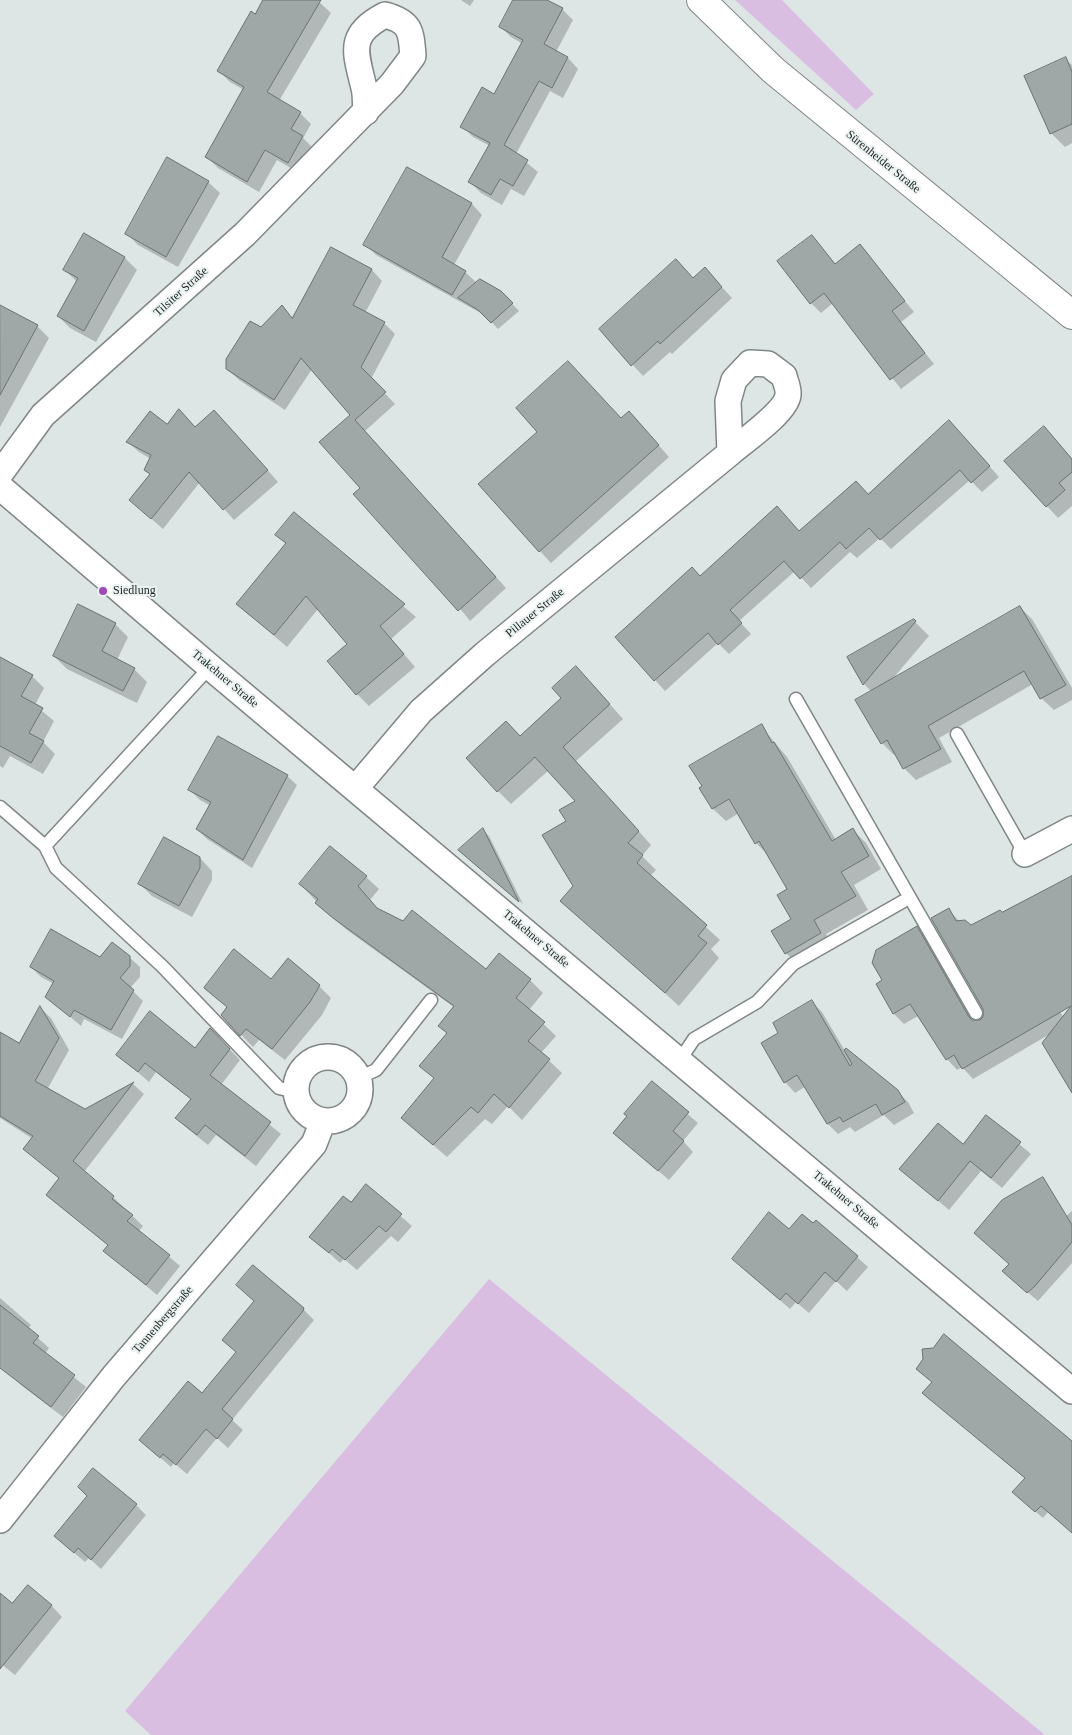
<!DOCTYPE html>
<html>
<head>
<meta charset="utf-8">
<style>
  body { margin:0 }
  canvas { display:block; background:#dde6e5 }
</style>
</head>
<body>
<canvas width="1072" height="1735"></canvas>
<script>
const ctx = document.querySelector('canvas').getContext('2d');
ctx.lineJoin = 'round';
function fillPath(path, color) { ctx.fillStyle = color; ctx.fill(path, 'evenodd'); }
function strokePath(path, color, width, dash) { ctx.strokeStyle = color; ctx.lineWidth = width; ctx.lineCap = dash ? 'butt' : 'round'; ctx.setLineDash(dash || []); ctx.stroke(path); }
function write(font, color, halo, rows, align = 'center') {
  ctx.font = font + ' Georgia,serif'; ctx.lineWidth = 4; ctx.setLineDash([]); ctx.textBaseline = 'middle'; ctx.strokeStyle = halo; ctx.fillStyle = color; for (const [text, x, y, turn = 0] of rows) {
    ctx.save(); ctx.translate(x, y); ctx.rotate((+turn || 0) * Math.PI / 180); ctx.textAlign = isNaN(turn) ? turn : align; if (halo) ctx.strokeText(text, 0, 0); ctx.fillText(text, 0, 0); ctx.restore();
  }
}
fillPath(new Path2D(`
  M735,0h47l92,94 -18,16z
  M489,1279l556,456h-894l-26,-24z`), '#d9bee1');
fillPath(new Path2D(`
  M264,0h53l14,13 -52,88 21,12 11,11 -8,14 10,10 -14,25 -22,-13 -18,32 -41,-24 -11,-11 37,-67 -14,-8 -11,-11z
  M461,0h13l-4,6z
  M514,0h31l17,9 11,11 -17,32 12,6 10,11 -15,29 -13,-7 -34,63 22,18 -14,24 -13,-7 -9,16 -21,-12 -11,-11 20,-36 -17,-9 -11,-11 32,-31 29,-51 -12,-7 -11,-11z
  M1065,59l7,6v78l-7,4 -14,-14z
  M408,168l64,36 10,11 -28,50 11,7 12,11 24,9 18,19 -21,18 -12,-13 -110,-61 -11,-11z
  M208,182l12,11 -42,74 -40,-22 -11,-11z
  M84,235l41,23 12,12 -41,72 -26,-14 -12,-12 19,-34 -13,-13z
  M812,236l24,29 24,-19 54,66 -13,10 33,42 -33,25 -68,-86 -12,10 -10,-10z
  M331,249l41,21 10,11 -17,32 19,10 11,11 -24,45 24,25 -30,27 141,157 -36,33 -108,-133 -10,-73 -40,-46 -27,41 -46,-30 -12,-11 55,-62 11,12z
  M705,269l27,29 -60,56 -2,-2 -27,24 -43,-47 93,-50z
  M0,306l37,20 12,12 -49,89z
  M179,410l17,18 29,-6 53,60 -44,38 -34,-38 -37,47 -33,-29 21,-25v-16l-12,-7 -11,-10 39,-16z
  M621,420l19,4 29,33 -118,106 -72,-79z
  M959,432l40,45 -17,15 -12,-12 -79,69 -11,-11 -23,20 -7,-6 -39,36 -16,-17 -56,50 12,13 -22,20 -11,-11 -53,48 -49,-54 85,-60 99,-45 68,-37z
  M1055,440l17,19v47l-14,12 -11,-12z
  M294,513l122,104 -25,22 24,28 -46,39 -12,-12 -9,-49 -30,-36 -31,38 -50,-43 49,-60 -9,-9z
  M1020,607l12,12 40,69v12l-18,10 -13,-12 -8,-14 -94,54 13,24 -36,18 -12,-12 -8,-14 -2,1 -12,-12 -10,-51 -8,-8 49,-64 16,16 -39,46z
  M115,624l13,13 -11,23 17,9 13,13 -10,21 -70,-34 -13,-13z
  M0,667l32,9 12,12 -9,17 19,16 -11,21 12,12 -12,20 -33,-18 -7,12 -3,-2z
  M590,682l33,37 -47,42 75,84 -9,11 14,14 -6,6 70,64 -9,9 8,9 -40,48 -117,-105 12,-15 -6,-64 9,-21 -28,-31 -38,34 -13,-13 22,-54z
  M761,726l26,31 49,83 17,-10 13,13 15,26 -27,16 14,25 -42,24 7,13 -34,19 -13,-13 7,-33 -5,-30 -19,-34 -13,-13 -17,-30 -13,8 -14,-13z
  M287,776l10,9 -45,83 -45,-29 -10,-10 14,-23 -11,-6 -10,-10z
  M483,830l6,6 34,68 -57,-48z
  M200,858l12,13v9l-20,37 -40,-21 -12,-12z
  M366,877l13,12 -9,11 10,11 106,60 13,-16 31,25 13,13 -14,17 27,26 -15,17 21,20 -40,47 -14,-14 -16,18 -7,-5 -38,38 -45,-39 33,-39 -14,-13 27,-32 7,-26 -108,-78 -17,-14 -30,-32z
  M1072,886v107l-18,9 18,29v60l-22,-57 -77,45 -11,-12 -5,3 -10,-11 -29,-43 -14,8 -10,-10 -16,-30 6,-3 33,-53 10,10 48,84 6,-1 4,-7 -36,-104 11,12 11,4z
  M129,957l11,10v10l-10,11 13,13 -21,38 -38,-20 -3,7 -34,-29 7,-13 -13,-7 -10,-10z
  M272,981l47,5 12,12 -9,17 -37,45 -26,-20 -6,7 -31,-32 6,-7 -23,-20z
  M812,1002l10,10 23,39 52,40 11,11 6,11 -20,12 -10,-10 -29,17 -5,-5 -12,7 -10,-10 -22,-38 -11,7 -10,-11 -5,-48z
  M40,1008l11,10 18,32 -22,40 38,20 48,-26 11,10 -60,78 29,25 30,29 -4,5 41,35 -23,29 -52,-44 4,-5 -61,-51 12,-16 -36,-30 9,-10 -33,-21v-85l20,11z
  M211,1030l29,30 -19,25 60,49 -25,32 -40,-31 -8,10 -20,-16 -11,-11 15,-18 -36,-28 -7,10 -31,-27 77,-5z
  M652,1083l46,40 -15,18 10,11 -24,28 -55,-47z
  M987,1117l44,37 -29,34 -21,-17 -32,39 -48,-41 63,-23z
  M366,1186l46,40 -14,16 -7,-6 -34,34 -13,-11 -4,4 -29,-26 40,-33z
  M1072,1211v52l-34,38 -25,-21 -3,-16z
  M790,1231l67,26 11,10 -21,24 -11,-10 -27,32 -13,-11 -6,7 -57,-50z
  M0,1298l31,27 -3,4 21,19 -4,6 41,33 -23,30 -42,-32 -11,-11 -10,-18z
  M303,1309l11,11 -82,100 11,10 -15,18 -11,-10 -30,36 -13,-11 -3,4 -31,-27 62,-45 35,-42 -13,-13z
  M931,1399l141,44v89l-24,-20 -5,6 -22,-19 5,-20z
  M136,1505l10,10 -45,54 -12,-11 -4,4 -19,-16z
  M0,1603l51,2 11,12 -47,58 -15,-12z`), '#0003');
const building = new Path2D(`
  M263,0h58l-54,92 34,20 -10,17 12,7 -15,27 -23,-13 -18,32 -42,-25 39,-70 -27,-16 34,-60 4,3z
  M513,0h34l16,8 -19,36 24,13 -16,31 -13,-7 -35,64 24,15 -15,26 -13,-7 -9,16 -23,-13 22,-39 -30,-16 22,-40 12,7 29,-54 -24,-13z
  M1066,57l6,15v52l-22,10 -26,-58z
  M167,157l42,24 -43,76 -41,-23z
  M407,167l65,36 -30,54 24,14 -14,24 -89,-50z
  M84,233l41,24 -41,74 -27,-15 21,-38 -15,-8z
  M812,235l23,29 25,-20 45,57 -13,10 33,42 -35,27 -66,-87 -14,11 -33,-43z
  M331,247l41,22 -19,36 32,17 -24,45 25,25 -31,28 141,157 -38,34 -105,-117 7,-6 -41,-46 31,-27 -49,-57 -27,42 -48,-31v-10l24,-38 11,6 21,-22 10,13z
  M676,259l17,19 12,-11 17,20 -62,57 -2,-3 -27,25 -32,-37z
  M480,279l21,12 12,12 -22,20 -13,-13 -20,-12z
  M0,305l38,20 -38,70z
  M568,361l53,57 8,-7 30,34 -120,107 -61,-68 59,-52 -21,-24z
  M179,409l16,18 19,-17 54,60 -45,40 -34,-38 -38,47 -22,-19 21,-26 -6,-4 7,-15 -25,-13 24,-31 17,13z
  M949,420l41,46 -19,17 -11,-13 -80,70 -11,-12 -23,21 -6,-7 -40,37 -16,-18 -54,49 12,13 -24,22 -10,-12 -54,48 -39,-44 77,-70 8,9 77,-70 22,25 57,-50 12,13z
  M1044,426l28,33v13l-13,11 6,7 -19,17 -42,-46z
  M294,512l111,92 -25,22 24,28 -48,41 -29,-34 20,-17 -41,-48 -32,39 -38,-31 50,-61 -11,-8z
  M78,604l38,19 -14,28 33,17 -12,23 -70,-35z
  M1020,606l46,79 -26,14 -16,-28 -96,55 13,23 -38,20 -16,-29 -6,4 -26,-44z
  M914,619l2,2 -53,64 -16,-28z
  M0,657l33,18 -12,21 22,12 -14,25 15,8 -13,22 -31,-17z
  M576,666l34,38 -47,43 76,84 -11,12 15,12 -6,8 70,62 -9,11 9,7 -42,50 -105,-92 13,-15 -31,-51 24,-14 -7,-11 16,-9 -40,-44 -38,35 -31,-34 40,-37 14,15 41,-38 -9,-10z
  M762,724l10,19 2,-1 58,99 21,-13 16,28 -28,16 15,24 -42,24 7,13 -36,21 -14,-23 20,-12 -14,-24 10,-6 -28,-48 -4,3 -26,-45 -17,10 -13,-21 3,-2 -13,-20z
  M218,736l70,39 -45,85 -47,-31 15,-27 -23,-12z
  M483,828l36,74 -61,-52z
  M164,837l36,20v11l-21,38 -41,-22z
  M330,846l37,30 -9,10 19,22 26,13 9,-11 74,59 13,-16 32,26 -15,19 29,24 -17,19 22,18 -41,49 -15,-14 -16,19 -7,-6 -38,38 -32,-27 33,-40 -15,-12 28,-33 -9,-7 16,-20 -121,-88 -18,-15 3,-4 -19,-15z
  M1072,876v217l-30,-50 29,-37 -109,63 -8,-14 -8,5 -36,-56 -17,10 -17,-30 6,-4 -10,-17 4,-13 41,-24 52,91 3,3h8l3,-3v-8l-52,-91 18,-10 7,13 9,-1 6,5 29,-15 2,2z
  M51,929l49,28 12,-15 18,14v10l-10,12 14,12 -23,40 -37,-20 -4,7 -25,-20 9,-16 -24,-14z
  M234,949l37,30 17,-21 32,27 -10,17 -38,47 -26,-20 -6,7 -19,-21 6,-8 -23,-19z
  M812,1000l38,66 2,-2 -8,-14 2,-2 52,42 7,12 -23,13 -6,-11 -33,18 -3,-5 -13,7 -30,-49 -13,8 -23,-40 17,-10 -5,-10z
  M40,1006l19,32 -24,43 50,28 49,-27 -61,79 41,35 -2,3 21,16 -6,6 43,34 -24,30 -43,-34 5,-6 -62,-50 13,-17 -36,-29 10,-13 -33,-20v-84l19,11z
  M150,1011l45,37 15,-20 20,21 -20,26 61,47 -26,34 -40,-31 -8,10 -22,-17 16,-19 -46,-36 -7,9 -22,-17z
  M652,1081l37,31 -16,19 11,10 -26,30 -45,-38 14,-17 -3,-2z
  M986,1115l35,27 -30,36 -21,-17 -32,40 -39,-32 39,-46 25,21z
  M1043,1177l29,48v17l-37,44 -8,7 -25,-22 7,-7 -35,-31 28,-33z
  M366,1184l36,30 -16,18 -7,-6 -34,34 -13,-11 -3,4 -20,-16 34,-41 8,6z
  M769,1212l20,17 13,-15 11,9 3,-3 42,36 -22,26 -11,-10 -27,32 -12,-11 -6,7 -48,-41z
  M253,1265l51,43 -1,3 -81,98 11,10 -16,20 -11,-10 -30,36 -13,-11 -3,4 -21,-18 49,-59 14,12 34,-41 -14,-12 32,-39 -18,-16z
  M0,1305l39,31 -6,7 42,32 -24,32 -51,-39z
  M944,1334l128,107v92l-31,-27 -6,6 -23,-20 13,-14 -103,-85 10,-11 -16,-13 7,-10 -1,-10 11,-1z
  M93,1468l44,36 -46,56 -13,-12 -4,5 -20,-17 33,-40 -9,-9z
  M28,1585l24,20 -52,64v-76l12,10z`);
fillPath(building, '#9fa8a7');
strokePath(building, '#6b7372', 1);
const service = new Path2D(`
  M796,699l180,314
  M957,734l68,120
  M0,807l45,39 11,22 106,98 117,122 17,4
  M45,846l165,-179
  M680,1060l14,-21 63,-37 36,-38 116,-66
  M358,1078l18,-8 55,-70`);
const minor = new Path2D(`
  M0,474l43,-59 202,-181 147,-150 21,-28c-2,-25 -2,-34 -28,-41 -39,20 -29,38 -21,73 2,7 1,16 2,24
  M0,487l210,180 862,724
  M355,789l66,-78 64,-57 245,-201c14,-12 56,-41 58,-58 1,-6 -3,-14 -4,-19l-16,-12 -18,-1 -16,17 -6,21 2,52
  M1025,854l47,-25
  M296 1089a32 32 0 1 1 64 0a32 32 0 1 1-64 0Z
  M0,1520l114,-144 200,-232 9,-23`);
const secondary = new Path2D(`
  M701,0l72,70 299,245`);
strokePath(service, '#7f8786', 15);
strokePath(minor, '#7f8786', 28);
strokePath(secondary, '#7f8786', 30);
strokePath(service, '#fff', 12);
strokePath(minor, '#fff', 25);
strokePath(secondary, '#fff', 28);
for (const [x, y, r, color] of [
  [103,591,5,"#9f49b6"]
]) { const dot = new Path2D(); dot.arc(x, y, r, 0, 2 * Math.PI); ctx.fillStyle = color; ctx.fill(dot); strokePath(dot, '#eaf3f2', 2); }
write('12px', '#1f2322', '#eaf3f2', [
  ["Sürenheider Straße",883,162,39],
  ["Tilsiter Straße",181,292,-42],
  ["Pillauer Straße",535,613,-39],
  ["Trakehner Straße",225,679,40],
  ["Trakehner Straße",536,939,40],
  ["Trakehner Straße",846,1200,40],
  ["Tannenbergstraße",163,1320,-49]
]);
write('12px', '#1f2322', '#eaf3f2', [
  ["Siedlung",113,591]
], 'left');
</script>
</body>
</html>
